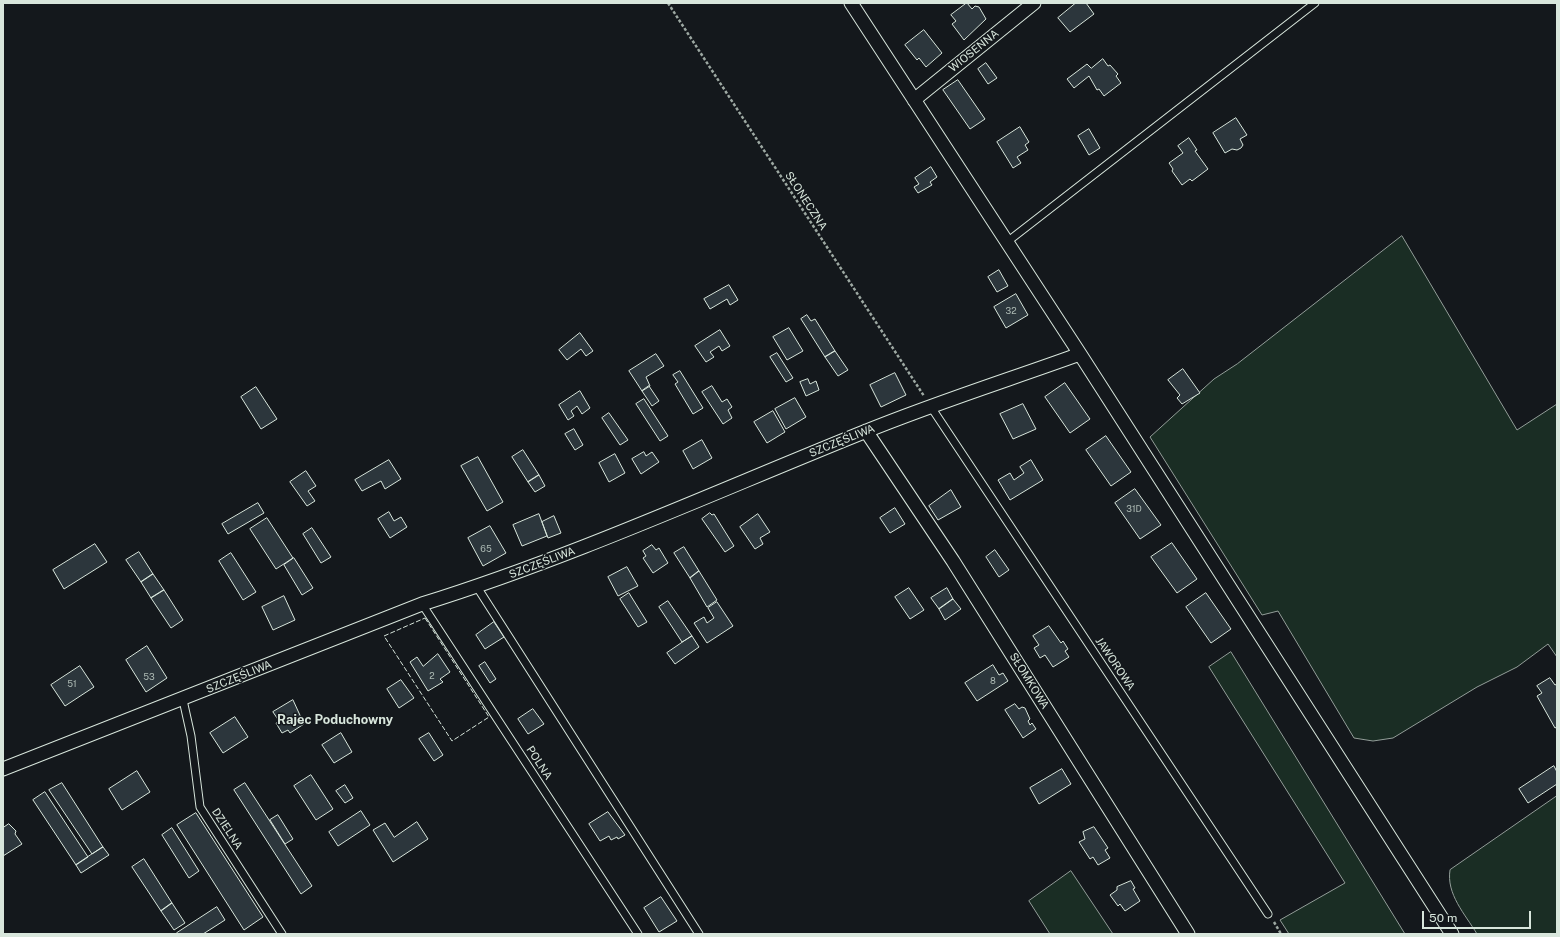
<!DOCTYPE html>
<html>
<head>
<meta charset="utf-8">
<style>
  body { margin:0 }
  #map { position:relative; width:1560px; height:937px; overflow:hidden; background:#14181c; font-family:"Public Sans",sans-serif }
  canvas { display:block }
  .frame { position:absolute; inset:0; border:4px solid #d8e6dc; pointer-events:none }
  .scale { position:absolute; left:1422px; top:911px; width:109px; height:18px; box-sizing:border-box; border:2px solid #d8e6dc; border-top:0; padding-left:5px; font-size:12px; line-height:14px; white-space:nowrap; color:#d8e6dc; -webkit-text-stroke:3px #14181c; paint-order:stroke }
</style>
</head>
<body>
<div id="map">
<canvas width="1560" height="937"></canvas>
<div class="frame"></div>
<div class="scale">50 m</div>
</div>
<script>
const ctx = document.querySelector('canvas').getContext('2d');
ctx.lineJoin = 'round';
function fillPath(path, color) { ctx.fillStyle = color; ctx.fill(path, 'evenodd'); }
function strokePath(path, color, width, dash) { ctx.strokeStyle = color; ctx.lineWidth = width; ctx.lineCap = dash ? 'butt' : 'round'; ctx.setLineDash(dash || []); ctx.stroke(path); }
function write(font, color, halo, rows, align = 'center') {
  ctx.font = font + ' "Public Sans",sans-serif'; ctx.lineWidth = 3; ctx.setLineDash([]); ctx.textBaseline = 'middle'; ctx.strokeStyle = halo; ctx.fillStyle = color; for (const [text, x, y, turn = 0] of rows) {
    ctx.save(); ctx.translate(x, y); ctx.rotate((+turn || 0) * Math.PI / 180); ctx.textAlign = isNaN(turn) ? turn : align; if (halo) ctx.strokeText(text, 0, 0); ctx.fillText(text, 0, 0); ctx.restore();
  }
}
const green = new Path2D(`
  M1402,236l115,194 40,-26v253l-9,-13 -31,23 -40,20 -84,51 -20,3 -19,-3 -76,-127 -16,4 -112,-178 64,-58 23,-15z
  M1231,652l174,282h-116l-9,-14 65,-37 -136,-216z
  M1557,796v138h-80c-12,-20 -31,-40 -27,-64z
  M1071,871l42,63h-63l-21,-33z`);
fillPath(green, '#1a2d24');
strokePath(green, '#939e99', 1);
const building = new Path2D(`
  M967,3l5,6 3,-3 4,1 7,12 -22,21 -12,-16 4,-3 -5,-6z
  M1076,3h10l8,11 -24,18 -12,-14z
  M924,30l18,23 -16,14 -7,-9 -2,2 -12,-15z
  M1103,59l5,7 2,-1 8,9 -2,2 5,7 -17,13 -5,-7 -2,1 -8,-14 -15,12 -7,-9 20,-15 4,4z
  M986,63l11,15 -9,6 -10,-15z
  M958,80l27,39 -15,10 -27,-39z
  M1236,118l11,17 -7,4 3,6 -2,3 -4,2 -5,-1 -7,4 -12,-20z
  M1020,127l9,15 -4,3 3,5 -11,7 4,6 -8,5 -16,-26z
  M1089,129l11,19 -11,7 -11,-19z
  M1189,138l8,12 -2,1 13,18 -16,12 -2,-2 -8,6 -10,-14 1,-2 -4,-6 14,-10 -5,-7z
  M931,167l6,10 -7,5 2,3 -14,8 -4,-6 5,-3 -4,-6z
  M999,270l9,16 -11,6 -9,-15z
  M729,285l9,15 -8,5 -3,-6 -17,10 -6,-10z
  M1016,294l12,21 -22,13 -12,-21z
  M807,315l4,6 4,-2 20,32 -10,6 -24,-38z
  M789,328l14,23 -16,9 -14,-23z
  M720,330l10,16 -8,5 -3,-5 -9,6 4,5 -8,5 -11,-16z
  M580,333l13,18 -7,5 -5,-7 -14,11 -8,-10z
  M835,351l13,19 -10,6 -13,-19z
  M777,353l16,25 -7,4 -16,-25z
  M656,354l8,12 -18,11 4,9 -8,5 -13,-20z
  M1183,369l17,24 -18,11 -5,-6 3,-3 -12,-15z
  M680,371l23,37 -10,6 -18,-30 3,-2 -5,-7z
  M895,373l11,22 -25,12 -11,-22z
  M808,379l2,5 6,-3 3,9 -13,6 -6,-14z
  M1065,383l25,36 -20,14 -25,-36z
  M649,386l10,15 -7,5 -10,-15z
  M712,386l10,16 5,-3 5,8 -4,3 4,8 -9,6 -21,-32z
  M256,387l21,32 -16,10 -20,-32z
  M580,391l10,17 -8,6 -5,-8 -6,5 3,5 -6,4 -9,-15z
  M795,398l11,19 -20,12 -11,-20z
  M644,399l24,37 -8,5 -24,-37z
  M1023,404l13,25 -23,10 -13,-25z
  M773,411l12,21 -18,11 -13,-21z
  M609,413l19,27 -8,5 -18,-27z
  M574,429l9,16 -8,5 -10,-16z
  M1106,436l25,36 -20,14 -25,-36z
  M702,440l10,18 -19,11 -10,-18z
  M523,450l16,25 -11,7 -16,-25z
  M644,452l2,4 6,-4 7,10 -18,12 -9,-15z
  M615,454l10,19 -16,9 -10,-19z
  M478,457l25,45 -16,9 -26,-45z
  M389,460l12,19 -16,10 -4,-8 -19,10 -7,-11z
  M1031,460l12,20 -33,20 -12,-20 12,-7 4,7 10,-7 -4,-6z
  M306,471l10,15 -8,5 7,10 -8,5 -17,-24z
  M539,475l6,11 -10,6 -7,-10z
  M1135,489l26,36 -21,14 -25,-36z
  M951,490l10,17 -23,13 -9,-14z
  M258,503l6,10 -36,21 -6,-10z
  M895,508l10,16 -15,9 -10,-15z
  M389,512l5,9 7,-4 6,10 -17,11 -12,-19z
  M710,513l2,2 2,-1 20,32 -9,6 -23,-33z
  M539,514l8,22 -25,10 -9,-21z
  M758,514l12,18 -10,6 3,6 -8,5 -15,-22z
  M554,516l7,17 -13,5 -6,-16z
  M267,518l26,40 -17,11 -26,-40z
  M490,526l16,27 -23,13 -15,-28z
  M312,528l19,29 -10,6 -18,-29z
  M1172,543l25,36 -20,14 -26,-36z
  M95,544l12,18 -43,27 -11,-19z
  M652,545l4,5 3,-2 9,15 -15,10 -10,-15 3,-2 -3,-5z
  M684,547l15,24 -9,7 -16,-25z
  M995,550l14,20 -10,7 -13,-20z
  M139,552l14,22 -12,8 -15,-22z
  M231,553l25,39 -13,8 -24,-39z
  M294,558l19,30 -11,7 -18,-30z
  M627,567l11,19 -20,10 -10,-19z
  M699,571l18,29 -10,7 -17,-29z
  M153,574l11,16 -13,8 -10,-16z
  M909,588l15,22 -14,9 -15,-22z
  M947,588l6,11 -14,10 -8,-11z
  M164,590l19,30 -12,8 -20,-30z
  M629,593l18,29 -9,5 -18,-28z
  M1206,593l25,36 -20,14 -25,-36z
  M284,596l11,24 -22,10 -11,-23z
  M953,599l8,10 -16,11 -6,-11z
  M668,601l24,35 -10,6 -23,-35z
  M717,602l16,24 -26,17 -13,-20 10,-6 3,6 7,-5 -6,-10z
  M494,622l10,15 -19,12 -9,-14z
  M1049,626l12,17 2,-2 5,8 -3,2 4,6 -16,10 -8,-12 -5,3 -6,-10 5,-3 -6,-9z
  M692,636l7,11 -24,17 -8,-11z
  M147,646l20,32 -21,14 -20,-32z
  M438,654l12,18 -10,7 3,3 -15,9 -18,-29 7,-5 6,9z
  M485,662l11,17 -6,4 -11,-17z
  M993,665l6,10 4,-2 5,8 -31,20 -12,-18z
  M80,666l14,21 -29,19 -14,-21z
  M1550,678l5,7 2,-1v43l-2,1 -18,-32 5,-3 -5,-7z
  M401,680l13,18 -15,10 -12,-19z
  M293,700l11,24 -14,9 -2,-3 -6,3 -6,-10 3,-2 -6,-9z
  M1015,704l4,5 3,-2 3,1 5,11 -2,2 2,4 2,-2 4,6 -13,9 -18,-28z
  M533,709l11,15 -16,10 -10,-15z
  M235,717l13,20 -25,16 -13,-20z
  M341,733l11,19 -18,11 -12,-18z
  M429,733l14,22 -9,6 -15,-22z
  M1554,766l3,6v12l-29,19 -9,-14z
  M1062,769l9,15 -32,20 -9,-16z
  M137,771l13,21 -28,18 -13,-21z
  M311,775l22,34 -17,11 -22,-34z
  M62,783l41,64 -11,7 -43,-64z
  M245,783l67,103 -11,8 -67,-104z
  M345,785l8,13 -8,5 -9,-12z
  M45,792l43,65 -12,8 -43,-65z
  M361,811l9,14 -32,21 -9,-14z
  M608,812l17,23 -7,4 -1,-2 -6,3 -2,-4 -9,5 -11,-17z
  M196,813l67,104 -19,13 -67,-105z
  M278,815l15,24 -8,5 -15,-24z
  M417,822l11,17 -35,23 -20,-32 12,-7 9,14z
  M9,824l7,7 -1,3 7,10 -19,12v-28z
  M1094,827l14,21 -3,2 5,8 -12,7 -5,-8 -3,2 -11,-17 6,-3 -2,-7z
  M172,828l27,43 -10,7 -27,-43z
  M103,847l6,8 -28,18 -5,-8z
  M144,859l28,44 -11,8 -29,-44z
  M1131,881l4,7 -2,1 7,12 -15,10 -5,-7 -2,2 -8,-11 7,-5v-3z
  M661,897l16,24 -18,11 -15,-24z
  M172,903l13,20 -11,7 -13,-19z
  M217,907l8,13 -22,14h-25l-1,-1z`);
fillPath(building, '#2c363c');
strokePath(building, '#d8e6dc', 1);
const service = new Path2D(`
  M1007,242l308,-239
  M931,407l337,507
  M477,587l222,347
  M422,604l216,330
  M183,700l8,36 9,71 82,127`);
const minor = new Path2D(`
  M851,3l229,351 372,580
  M914,100l120,-97
  M866,431l87,130 235,373
  M3,769l419,-165c151,-47 295,-113 442,-172 71,-29 144,-52 216,-78`);
strokePath(service, '#d8e6dc', 9);
strokePath(minor, '#d8e6dc', 15);
strokePath(new Path2D(`
  M668,3l256,393
  M1274,922l7,12`), '#9da8a2', 2.5, [3, 2]);
strokePath(service, '#14181c', 7);
strokePath(minor, '#14181c', 13);
strokePath(new Path2D(`
  M425,618l64,99 -37,24 -68,-105z`), '#d8e6dc', 1, [5, 2]);
write('9px', '#adbab4', null, [
  ["32",1011,311],
  ["31D",1134,509],
  ["65",486,549],
  ["2",432,676],
  ["53",149,677],
  ["8",993,681],
  ["51",72,684]
]);
write('11px', '#d8e6dc', '#14181c', [
  ["WIOSENNA",974,51,-39],
  ["SŁONECZNA",806,201,57],
  ["SZCZĘŚLIWA",842,441,-22],
  ["SZCZĘŚLIWA",542,563,-21],
  ["JAWOROWA",1115,664,56],
  ["SZCZĘŚLIWA",239,677,-22],
  ["SŁOMKOWA",1029,681,58],
  ["POLNA",539,763,57],
  ["DZIELNA",227,829,57]
]);
write('bold 13px', '#d8e6dc', '#14181c', [
  ["Rajec Poduchowny",335,720]
]);
</script>
</body>
</html>
